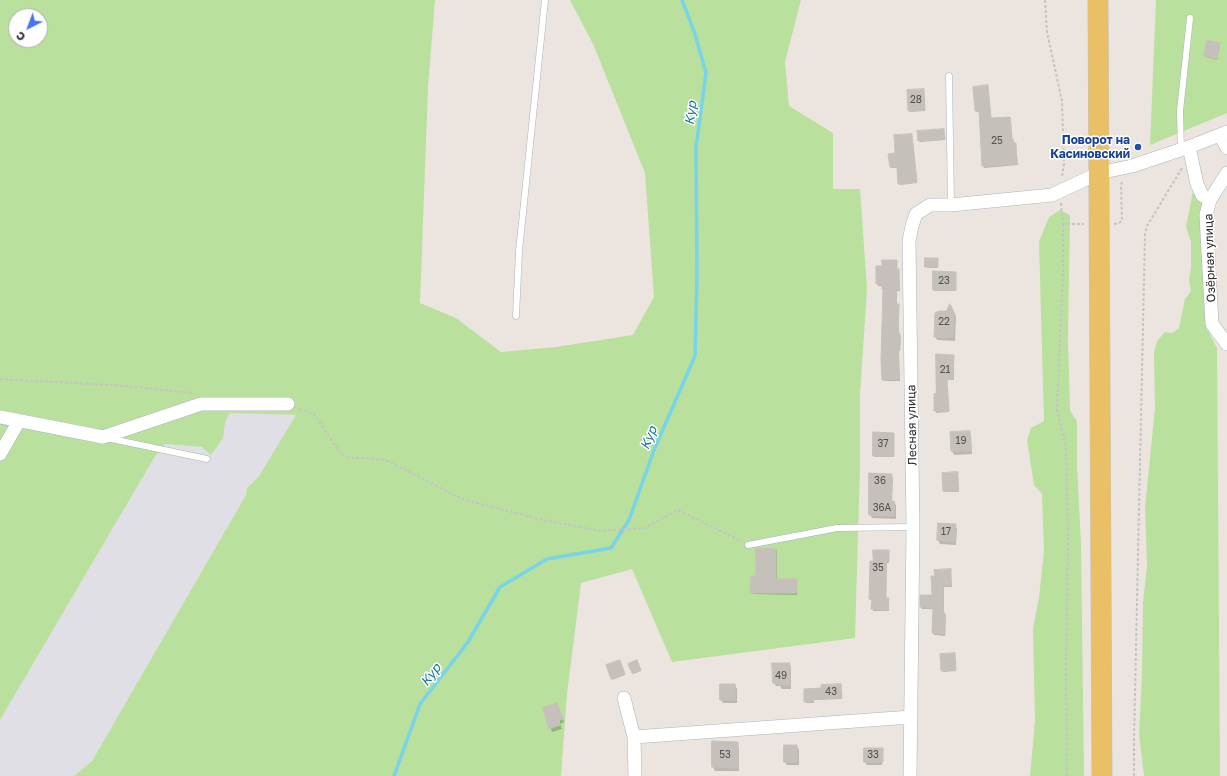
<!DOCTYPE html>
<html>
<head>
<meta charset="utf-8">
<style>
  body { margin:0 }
  #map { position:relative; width:1227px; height:776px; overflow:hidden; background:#ece5df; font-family:"Golos Text",sans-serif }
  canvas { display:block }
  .north { position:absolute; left:8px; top:8px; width:40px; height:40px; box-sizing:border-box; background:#fff; border:1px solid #ababab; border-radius:50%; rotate:222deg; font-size:11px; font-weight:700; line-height:16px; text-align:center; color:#2c2c2c }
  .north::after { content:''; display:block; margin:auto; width:14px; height:18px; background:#4775f1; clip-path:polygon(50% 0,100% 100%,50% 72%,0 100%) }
</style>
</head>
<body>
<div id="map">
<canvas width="1227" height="776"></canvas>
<div class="north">С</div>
</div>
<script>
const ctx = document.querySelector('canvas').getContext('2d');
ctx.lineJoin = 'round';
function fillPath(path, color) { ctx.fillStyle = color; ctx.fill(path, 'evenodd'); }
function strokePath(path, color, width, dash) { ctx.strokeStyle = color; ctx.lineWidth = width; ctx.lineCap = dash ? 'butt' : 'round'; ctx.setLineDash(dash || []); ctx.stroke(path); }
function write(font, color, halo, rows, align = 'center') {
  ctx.font = font + ' "Golos Text",sans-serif'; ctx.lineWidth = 3; ctx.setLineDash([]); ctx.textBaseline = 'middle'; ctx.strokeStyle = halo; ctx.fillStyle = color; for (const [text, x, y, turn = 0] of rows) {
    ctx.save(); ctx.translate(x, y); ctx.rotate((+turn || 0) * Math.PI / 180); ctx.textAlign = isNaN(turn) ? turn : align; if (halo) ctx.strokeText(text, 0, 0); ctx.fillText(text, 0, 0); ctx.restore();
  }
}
fillPath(new Path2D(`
  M230,413l67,2 -38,61 -12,12 -1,7 -154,266 -18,15h-74v-56l154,-262 11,-14 37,3 21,-9 2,-16z`), '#e0dfe5');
fillPath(new Path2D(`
  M0,0h435l-7,87 -8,216 36,15 45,34 55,-5 77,-12 21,-38 -9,-124 -52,-129 -23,-44h231l-16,62 4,44 44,27v56h27l7,100 -7,106v71l-5,172 -183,24 -40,-93 -51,14 -14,111 -6,82h-487l18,-15 154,-266 1,-7 12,-12 37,-61 -66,-2 -5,9 -2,16 -12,17 -9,-8 -37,-3 -11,14 -154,262zM16,16h24v24h-24z
  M1156,0h71v113l-77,32z
  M1193,191l14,12v126l10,19 3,428h-76l-5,-42 3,-58 1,-74 4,-37 -2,-58 10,-98 -1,-56 3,-12 8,-9 7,1 7,-5 6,-29 6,-8 -2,-12 2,-11v-26l-5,-15z
  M1060,210l10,5 -2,124 2,72 7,10v45l4,77 3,233h-54l5,-55 -2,-93 6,-30 5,-48 -2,-56 -8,-9 -7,-45 4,-12 13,-7 -5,-179 10,-25z`), '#bae09e');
fillPath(new Path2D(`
  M1220,44v1l-3,15 -11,-3 -1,-1z
  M987,86l4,33 19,-1 1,1 1,21 2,1v3h2v2l2,19 -34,3 -1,-2 -3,-54h-3l-1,-1z
  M924,92l1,19 -15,1 -1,-2z
  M943,130l2,10 -25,2 -1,-1z
  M912,135l5,48 -17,2 -2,-17h-7l-1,-1 6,-13z
  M926,259h11l1,9h-11z
  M896,261l1,2v7l2,2 1,19h-3v14l2,2v27l2,3 -1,14h-1l1,30h-16l-1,-2 1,-89 -1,-4h-5l-1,-3 6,-16z
  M956,274v17h-22v-1z
  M950,306l6,10 -1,25 -18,-1 -2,-4z
  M954,357v23h-7l2,32 -13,1 -1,-19h2z
  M951,432h18l2,3 1,19 -18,1 -2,-4z
  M893,434l1,23h-19l-1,-1z
  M891,475l2,3 -1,24h2l2,3v14l-24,-1 -2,-4z
  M958,475l1,17h-14l-1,-1z
  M955,525l2,4 -1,16 -16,-1 -2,-4z
  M776,550l1,2v28h19l1,2v13l-44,-1 -2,-2 6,-15z
  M888,551l1,12h-2l-1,36h2l1,1v11h-16l-1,-11h-2v-2l4,-36z
  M950,570l1,2 1,15h-8v27l2,2 -1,20 -11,-1 -1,-2 1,-24h-12l-1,-2 12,-11z
  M954,654l2,17 -13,1 -1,-1z
  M620,662l5,13 -13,5v-2z
  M638,663l3,8 -8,3 -1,-1z
  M789,664l2,4v21h-9l-2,-3h-4l-2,-3z
  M735,685l2,4v14h-14l-2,-3z
  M841,687l1,12 -28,1v3h-8l-1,-1z
  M559,708l5,14 -4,2 2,5 -10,3 -8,-23z
  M713,742l24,1 2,4v24h-24l-2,-4z
  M797,746l2,4v15h-12l-2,-3z
  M883,749l1,2h-2v14h-15l-2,-3z`), '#0003');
strokePath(new Path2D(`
  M394,776l26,-72 48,-62 32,-55 47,-28 64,-11 18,-28 25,-70 41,-94 2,-82 -1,-126 10,-75 -11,-39 -13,-34`), '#77d4e9', 3.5);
const building = new Path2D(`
  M1207,40l13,3 -3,16 -13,-3z
  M988,85l3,33 19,-1 2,22h1l1,4h2l1,21 -35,2 -3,-55h-4l-2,-24z
  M924,89l1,21 -17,1 -1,-21z
  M944,129l1,10 -27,2 -1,-10z
  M912,134l5,48 -19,2 -1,-17h-7l-2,-13 7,-1 -1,-18z
  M925,258h13v9h-13z
  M882,260h15v9h2v20h-2l-1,15h3l-1,29h2v16h-2l1,30 -17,1 -1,-20 2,-71h-1v-5h-6v-18h6z
  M933,271l23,1v18h-23z
  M950,304l4,8 -1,25h-19l1,-24 4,-2h7z
  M936,354l18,1 -1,24h-6l2,32h-15v-17l2,-1z
  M970,431l1,20h-20l-1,-19z
  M873,432l21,1v23h-21z
  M958,472v19h-15l-1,-18z
  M869,473l23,1 -1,27h3v15l-25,-1z
  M938,523l18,1 -1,18 -18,-2z
  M756,548l20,1v30h21l-1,14h-46l1,-17h5z
  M873,550h16v11h-3v37h3l-1,12 -17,-1 1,-10h-3l1,-38h3z
  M951,569v16h-8v28h2v21l-13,-1 1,-26h-13v-12h12l-1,-19h4l-1,-6z
  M955,653l1,17 -15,1 -1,-17z
  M620,660l5,14 -14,5 -5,-14z
  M637,660l4,10 -9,3 -4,-9z
  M772,663h18v22h-11v-2h-6z
  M720,684h15v16h-15z
  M841,684l1,14 -28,1v2l-10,1v-13l17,-1v-3z
  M557,703l6,16 -4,1 1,5 -11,4 -6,-21z
  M712,741l26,1v26l-26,-1z
  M784,745h13v17h-13z
  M864,748h19v14h-19z`);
fillPath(building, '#c5c0ba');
strokePath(building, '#c8c1b8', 1);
const lane = new Path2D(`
  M949,76l2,129
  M1181,150l-1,-39 10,-93
  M516,316l3,-65 26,-251
  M107,438l100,21
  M748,545l89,-17 76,-1`);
const street = new Path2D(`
  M1220,135l7,13
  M1189,147l8,37 5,11 8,5
  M1227,173l-17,27 -4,15 6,109 15,20
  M0,417l103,20 98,-33h87
  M0,454l19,-33
  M624,698l10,39 1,39
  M634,737l277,-20
  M910,776l3,-249 -4,-286 3,-15 4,-12 14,-9h21l101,-10 47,-22 33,-7 57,-19 38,-15`);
const primary = new Path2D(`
  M1098,0l4,776`);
strokePath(lane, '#afb2bb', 7);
strokePath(street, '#afb2bb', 14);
strokePath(primary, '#c4c4c4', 21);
strokePath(new Path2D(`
  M1045,0l2,32 15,69 2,63 -2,13
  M1061,203l2,21h21
  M1063,224v45l-6,141 9,37 2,89 -2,135 1,105
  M1114,224l5,-1 3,-2 -1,-36 2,-5
  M0,379l127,7 65,7
  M299,409l15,5 26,39 7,4 39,3 76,39 76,20 63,12 44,-3 33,-18 63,31
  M1134,776v-37l11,-505 2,-8 35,-58`), '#c4c4c4', 2, [3, 2]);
strokePath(lane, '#fff', 6);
strokePath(street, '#fff', 13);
strokePath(primary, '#eac066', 20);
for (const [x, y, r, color] of [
  [1138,147,4,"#1a4fb4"]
]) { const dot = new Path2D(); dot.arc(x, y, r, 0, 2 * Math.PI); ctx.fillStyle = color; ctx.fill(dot); strokePath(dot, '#fff', 1.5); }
write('10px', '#525150', null, [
  ["28",916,100],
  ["25",997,141],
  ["23",944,281],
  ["22",944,322],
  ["21",945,370],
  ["19",961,441],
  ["37",883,444],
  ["36",880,481],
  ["36А",882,508],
  ["17",946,532],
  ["35",878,568],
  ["49",781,676],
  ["43",831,692],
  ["53",725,755],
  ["33",873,755]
]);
write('bold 12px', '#164399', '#fff', [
  ["Поворот на",1130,140],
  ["Касиновский",1130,154]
], 'right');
write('12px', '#2c2c2c', '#fff', [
  ["Озёрная улица",1210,258,-92],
  ["Лесная улица",912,425,-91]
]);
write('italic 13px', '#147497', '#fff', [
  ["Кур",691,113,-82],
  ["Кур",649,438,-68],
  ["Кур",431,675,-53]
]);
</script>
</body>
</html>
